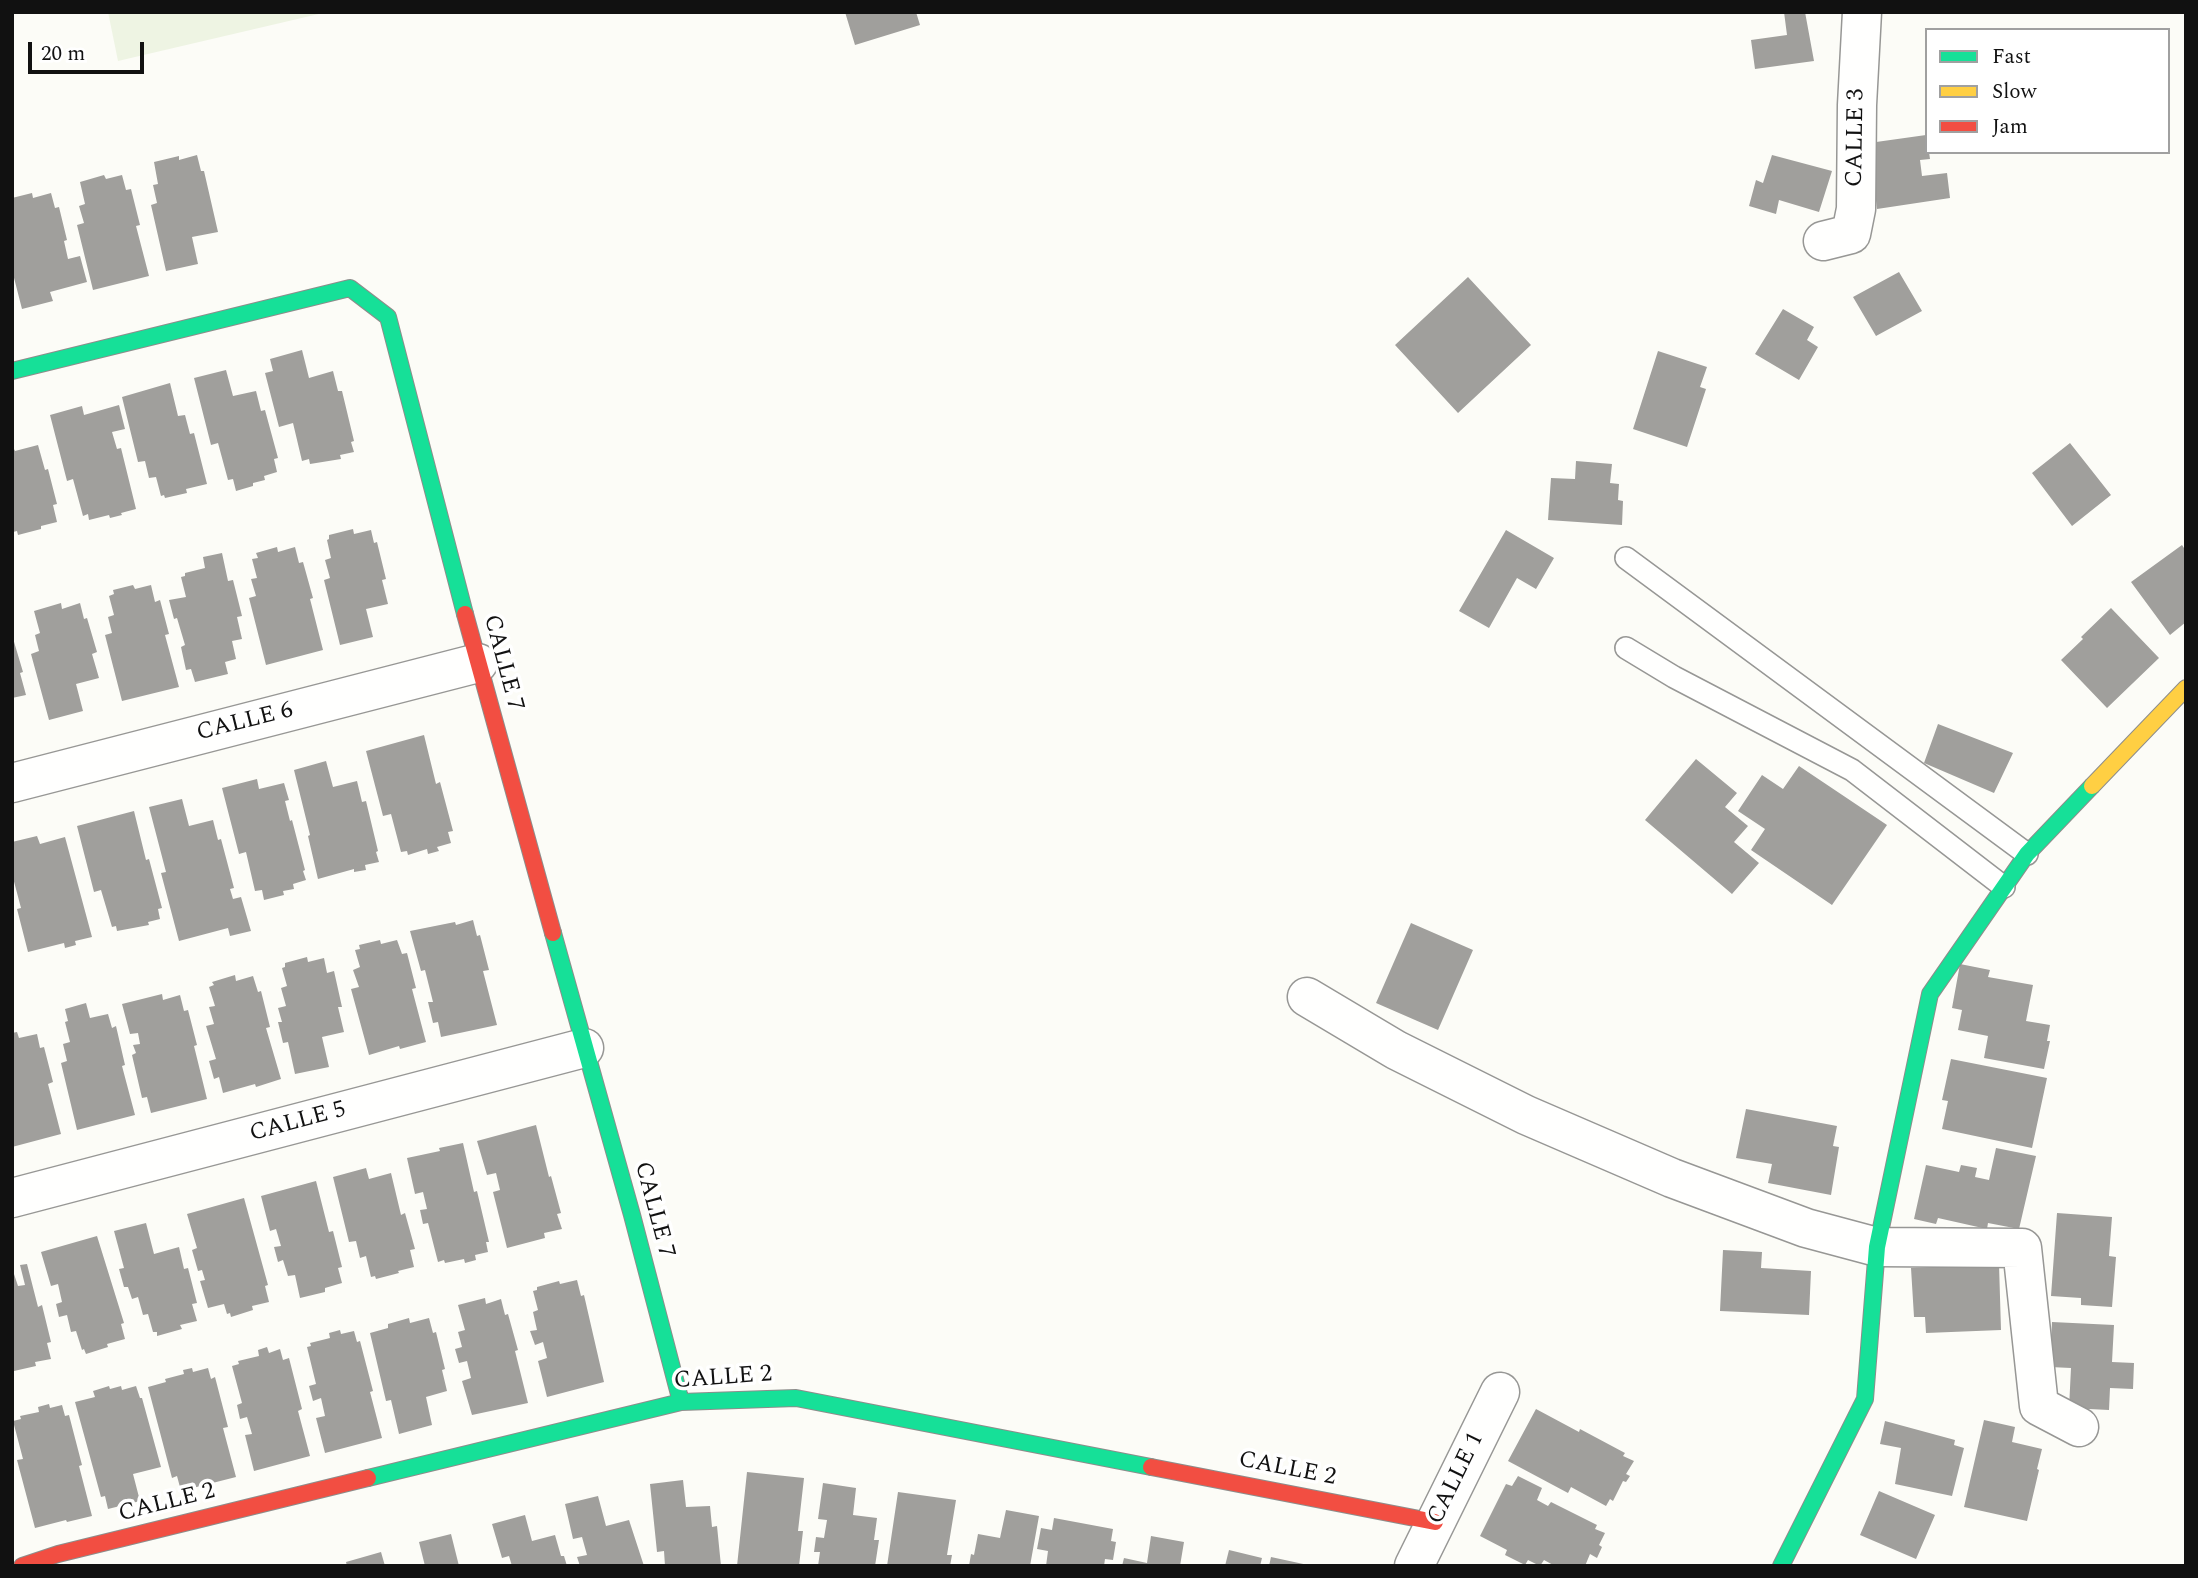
<!DOCTYPE html>
<html>
<head>
<meta charset="utf-8">
<style>
  body { margin:0 }
  #map { position:relative; width:2198px; height:1578px; overflow:hidden; background:#fcfcf7; font-family:Spectral,serif }
  canvas { display:block }
  .frame { position:absolute; inset:0; border:14px solid #111; pointer-events:none }
  .legend { position:absolute; left:1925px; top:28px; width:245px; height:126px; box-sizing:border-box; background:#fff; border:2px solid #a0a0a0; margin:0; padding:9px 12px; list-style:none; font-size:21px; color:#111 }
  .legend li { display:flex; align-items:center; gap:14px; height:35px }
  .legend b { width:35px; border:2px solid #a0a0a0 }
  .scale { position:absolute; left:28px; top:42px; width:116px; height:32px; box-sizing:border-box; border:4px solid #111; border-top:0; padding-left:9px; font-size:21px; line-height:24px; white-space:nowrap; color:#111; -webkit-text-stroke:5px #fff; paint-order:stroke }
</style>
</head>
<body>
<div id="map">
<canvas width="2198" height="1578"></canvas>
<div class="frame"></div>
<ul class="legend">
<li><b style="height:9px;background:#16e098"></b>Fast</li>
<li><b style="height:9px;background:#ffcf43"></b>Slow</li>
<li><b style="height:9px;background:#f24e42"></b>Jam</li>
</ul>
<div class="scale">20 m</div>
</div>
<script>
const ctx = document.querySelector('canvas').getContext('2d');
ctx.lineJoin = 'round';
function fillPath(path, color) { ctx.fillStyle = color; ctx.fill(path, 'evenodd'); }
function strokePath(path, color, width, dash) { ctx.strokeStyle = color; ctx.lineWidth = width; ctx.lineCap = dash ? 'butt' : 'round'; ctx.setLineDash(dash || []); ctx.stroke(path); }
function write(font, color, halo, rows, align = 'center') {
  ctx.font = font + ' Spectral,serif'; ctx.lineWidth = 7; ctx.setLineDash([]); ctx.textBaseline = 'middle'; ctx.strokeStyle = halo; ctx.fillStyle = color; for (const [text, x, y, turn = 0] of rows) {
    ctx.save(); ctx.translate(x, y); ctx.rotate((+turn || 0) * Math.PI / 180); ctx.textAlign = isNaN(turn) ? turn : align; if (halo) ctx.strokeText(text, 0, 0); ctx.fillText(text, 0, 0); ctx.restore();
  }
}
fillPath(new Path2D(`
  M108,12h215v1l-205,48z`), '#eef4e3');
fillPath(new Path2D(`
  M845,12h71l4,13 -65,20z
  M1784,12h21l9,49 -59,8 -4,-29 36,-5z
  M1926,135l1,17h2l1,7 -10,1 2,16 25,-3 3,25 -73,11 -8,-66z
  M197,155l4,16h3l14,61 -26,5 6,27 -32,7 -15,-66 6,-2 -4,-18 5,-1 -4,-22 25,-6v4z
  M1772,155l60,16 -13,41 -40,-12 -3,14 -27,-8 7,-26 7,3z
  M104,175l2,4 16,-4 4,15 5,-1 9,36 -4,1 13,50 -56,14 -16,-65 7,-2 -5,-17 6,-2 -5,-22z
  M32,193l1,5 18,-5 4,15 4,-1 8,33 -3,1 4,18 12,-3 7,26 -37,10 3,9 -31,8 -10,-39v-72z
  M1899,272l23,39 -46,25 -23,-39z
  M1468,277l63,68 -73,68 -63,-68z
  M1783,309l31,18 -7,13 11,7 -19,33 -44,-26z
  M302,350l7,28 24,-7 5,20h4l12,50 -3,1 3,10 -14,3 1,4 -31,5 -1,-5 -7,2 -9,-38 -14,4 -14,-54 8,-2 -3,-12z
  M1658,351l49,16 -7,20 6,2 -19,58 -54,-18z
  M226,370l7,26 23,-5 5,20 4,-1 13,48 -4,1 3,13 -13,4 1,4 -12,3v3l-17,5 -3,-12 -5,1 -10,-37 -7,2 -17,-67z
  M170,383l8,33 7,-1 5,19 4,-1 13,51 -21,5 1,4 -22,5 -1,-3 -3,1 -5,-19 -7,1 -4,-17 -7,1 -16,-65z
  M119,405l6,24 -13,3 5,17 4,-1 15,61 -15,4 1,2 -12,3 -1,-3 -20,5 -1,-6 -5,2 -10,-37 -6,2 -17,-66 32,-9 2,9z
  M2070,443l41,52 -39,31 -40,-53z
  M12,445l3,6 23,-6 7,25 3,-1 9,35 -4,1 4,17 -16,4v3l-23,6 -1,-4 -4,1 -1,-3z
  M1576,461l36,3 -2,19 9,1 -1,16 5,1 -1,24 -74,-5 3,-42 24,1z
  M353,529l1,5 17,-4 3,13 3,-1 9,37 -4,1 6,24 -22,5 7,28 -33,8 -16,-65 6,-2 -5,-18 6,-2 -4,-18 2,-1v-4z
  M1506,530l48,28 -18,31 -19,-11 -28,50 -30,-17z
  M2182,545l4,6v71l-16,13 -39,-53z
  M277,547l1,5 17,-5 4,16 4,-1 10,36 -3,1 13,51 -57,15 -17,-67 7,-2 -5,-17 6,-1 -5,-19 6,-1 -2,-5z
  M222,553l6,28 5,-1 9,36 -5,1 5,22 -10,2 4,18 -11,3 3,12 -33,8 -4,-13 -5,1 -5,-23 4,-2 -8,-27 -3,1 -5,-19 17,-3 -5,-20 4,-1v-3l20,-5 -2,-11z
  M133,585l2,4 16,-4 4,17 5,-2 9,34 -4,1 14,52 -57,14 -17,-66 7,-2 -4,-16 6,-2 -5,-19 5,-2 -1,-4z
  M61,603l1,6 18,-6 4,16 3,-1 10,34 -5,2 7,24 -23,6 7,27 -34,9 -18,-66 8,-3 -4,-16 5,-2 -6,-22z
  M2111,608l48,50 -52,50 -46,-48 22,-21 -2,-2z
  M12,635l11,37 -3,1 6,22 -14,3z
  M1938,724l75,29 -19,40 -70,-30z
  M424,735l12,49 4,-2 13,49 -5,1 3,11 -14,4 2,4 -11,3 -1,-5 -19,6 -1,-4 -6,1 -10,-38 -8,2 -17,-65z
  M1696,759l41,34 -12,14 23,19 -14,16 25,21 -27,31 -87,-74z
  M326,761l7,26 24,-6 5,21 4,-1 12,50 -2,1 3,10 -14,3 1,5 -12,2v-3l-36,10 -10,-43 2,-1 -16,-65z
  M1799,766l88,59 -55,80 -81,-55 14,-21 -27,-18 24,-36 21,14z
  M257,779l2,10 25,-6 5,17 -4,1 5,20 2,-1 13,50 -2,1 3,9 -13,4 1,5 -11,2 1,4 -20,5 -2,-10 -7,1 -9,-39 -7,2 -17,-66z
  M182,799l7,27 24,-6 5,20 3,-1 13,49 -4,1 3,10 8,-2 10,34 -21,5 -2,-8 -49,13 -18,-68 5,-1 -17,-65z
  M134,811l12,49 3,-1 13,49 -4,1 2,10 -12,3 1,3 -32,6 -1,-5 -4,1 -11,-37 -7,2 -17,-66z
  M37,836l3,8 25,-7 27,100 -17,4 1,4 -11,3 -1,-5 -36,9 -11,-43 4,-1 -9,-34v-32z
  M473,920l4,16 3,-1 9,35 -6,1 14,54 -56,12 -3,-15 -5,1 -5,-21h5l-8,-32 -4,1 -11,-40 45,-9 1,3z
  M1411,923l62,27 -35,80 -62,-27z
  M380,940l1,4 16,-4 5,14 5,-1 9,35 -4,1 14,53 -26,7 -1,-3 -30,9 -18,-66 8,-2 -6,-17 7,-3 -5,-17 5,-1 -1,-4z
  M307,957l1,5 16,-4 3,15 7,-2 8,36h-4l6,25 -22,5 7,30 -34,7 -7,-32 -5,1 -5,-21h4l-4,-14 8,-2 -5,-18 6,-2 -5,-18 3,-1v-4z
  M1960,964l30,6 -2,7 45,8 -7,36 24,4 -3,16h3l-6,28 -60,-11 4,-22 -30,-6 4,-20 -10,-2z
  M235,975l1,6 17,-5 5,16 3,-1 9,36 -4,1 15,51 -25,8 -1,-3 -32,9 -4,-16 -5,2 -5,-18 7,-2 -10,-33 8,-2 -5,-17 6,-1 -6,-19 5,-2 -2,-3z
  M162,994l1,6 17,-5 4,16 4,-1 9,35 -3,1 13,53 -56,14 -4,-16 -5,1 -10,-43 4,-2 -3,-8 7,-1 -2,-11 -8,1 -8,-30z
  M86,1003l4,15 18,-4 4,14 4,-2 9,39 -3,1 13,49 -58,15 -16,-67 6,-2 -4,-17 7,-2 -5,-20 3,-1 -3,-12z
  M17,1032l2,6 18,-4 3,14 4,-1 9,35 -5,2 13,50 -49,13v-114z
  M1951,1059l96,19 -15,70 -90,-19 6,-28 -6,-1z
  M1746,1109l91,17 -4,20 6,1 -8,48 -63,-12 4,-19 -36,-6z
  M536,1125l13,52 2,-1 10,37 -4,1 5,15 -18,4 1,5 -38,10 -14,-56 7,-2 -4,-17 -9,2 -10,-34z
  M463,1143l11,49 3,-1 12,51h-3l2,10 -13,3 1,5 -11,3 -1,-4 -19,4 -1,-3 -6,2 -10,-39 -5,1 -3,-14 7,-1 -4,-17 -8,2 -8,-36 33,-7 -1,-3z
  M1996,1148l40,8 -17,73 -31,-6 -1,6 -49,-11 -2,6 -22,-5 12,-54 33,7 2,-7 16,3 -2,9 14,3z
  M366,1168l3,11 22,-6 10,42 4,-2 10,36 -5,1 4,17 -16,4 1,2 -23,6 -1,-3 -4,1 -5,-21 -6,2 -4,-17 -7,1 -16,-65z
  M316,1181l13,51 4,-1 9,36 -4,1 4,15 -17,5v4l-25,6 -5,-23 -7,1 -5,-16 -5,2 -4,-15 7,-1 -5,-17 -6,2 -9,-35z
  M244,1198l24,87 -3,1 4,16 -17,4 1,4 -22,7 -1,-4 -3,1 -3,-10 -16,4 -8,-27 5,-1 -3,-10 -4,1 -6,-21 5,-2 -10,-34z
  M2057,1213l55,4 -3,39 7,1 -4,50 -31,-2v-7l-30,-2z
  M146,1223l8,31 25,-7 5,22 4,-1 9,35 -5,1 5,17 -17,4 2,4 -25,7v-4h-4l-5,-18 -5,1 -5,-18 -6,2 -4,-12h-4l-5,-18 5,-1 -10,-37z
  M97,1236l27,87 -3,1 4,15 -18,5 1,3 -22,7 -2,-5 -2,1 -6,-19 -5,1 -4,-17 -8,2 -3,-13 6,-2 -4,-18 -7,2 -10,-34z
  M1723,1250l39,2 -1,16 50,3 -2,44 -89,-4z
  M27,1264l11,43 4,-2 9,37 -4,1 4,16 -16,3 1,4 -22,5 -2,-103 6,18 7,-1 -5,-20z
  M1999,1264l2,66 -75,3 -1,-16h-11l-3,-49z
  M577,1280l4,16 3,-1 20,87 -57,15 -9,-36 9,-3 -4,-16 -8,3 -5,-14 7,-1 -4,-18 5,-2 -5,-19 4,-1v-3l22,-6 1,3z
  M485,1298l1,6 15,-5 4,16 3,-1 10,36 -3,1 13,52 -56,12 -10,-34 9,-3 -4,-17 -8,2 -4,-14 7,-2 -4,-15 7,-2 -7,-25z
  M409,1318l1,5 19,-5 4,15 3,-1 9,37 -3,1 5,21 -21,6 6,28 -33,9 -8,-34 -5,1 -16,-68 18,-5v-4z
  M2052,1322l62,3 -2,37 22,1 -1,26 -23,-1 -1,22 -40,-2 2,-40 -21,-1z
  M340,1330l1,4 13,-3 3,11 3,-1 13,50 -3,1 12,46 -57,15 -9,-35 9,-2 -4,-18 -8,3 -4,-15 7,-2 -9,-37 4,-1 -1,-3 20,-5 -1,-5z
  M267,1347l2,6 11,-4 3,11 6,-2 13,51 -4,2 12,45 -56,15 -9,-36 7,-1 -5,-17 -7,2 -3,-14 5,-2 -10,-37 7,-2 -1,-3 21,-5 -1,-6z
  M192,1368l1,4 15,-4 3,11 4,-2 13,50 -5,1 13,49 -55,14 -4,-15 -5,2 -24,-91 18,-5 -1,-3 19,-5 -1,-4z
  M109,1386l1,3 11,-3 1,4 14,-4 4,12h2l19,69 -28,7 7,27 -32,8 -3,-13 -4,1 -26,-95 20,-5 -2,-6z
  M49,1404l1,4 12,-3 3,11 4,-1 13,50 -3,1 13,50 -25,6 -1,-2 -31,8 -18,-68 6,-1 -10,-38 8,-2 -1,-3 19,-4 -1,-5z
  M1536,1409l43,23 1,-3 45,24 -2,3 11,5 -8,13 4,2 -4,6 -3,-1 -10,20 -3,-2 -4,7 -35,-19 -3,6 -60,-32z
  M1984,1420l31,7 -3,15 30,7 -5,20 2,1 -12,51 -63,-14z
  M1885,1421l70,19 -1,5 10,3 -12,48 -57,-12 6,-36 -21,-4z
  M747,1472l57,6 -6,53h5l-4,35h-62z
  M1518,1476l24,12 -5,12 11,6 3,-4 46,23 -2,4 10,4 -6,12 3,2 -5,11 -7,-4 -5,12h-30l-11,-6 -4,6 -12,-6 -3,5 -20,-10 2,-5 -27,-14 26,-52 6,2z
  M683,1480l3,27 24,-1 2,21 5,-1 4,40h-56l-1,-15 -7,1 -7,-68z
  M823,1483l33,5 -3,27 24,3 -3,22h5l-4,26h-57l2,-14h-6l2,-15 8,1 3,-18 -9,-1z
  M1879,1491l56,24 -19,44 -56,-24z
  M898,1492l58,8 -9,55h5l-2,11h-63z
  M598,1496l8,30 23,-6 15,46h-64l-3,-9 10,-2 -5,-18 -9,2 -8,-35z
  M1006,1510l33,6 -9,50h-61l2,-12 3,1 4,-21 22,4z
  M525,1515l7,26 23,-6 6,21h3l3,10h-55l-3,-10 -7,2 -10,-34z
  M1054,1518l59,11 -2,12 5,1 -3,18 -8,-1 -1,7h-58l2,-15 -11,-2 4,-21 11,2z
  M451,1534l8,32h-34l-6,-24z
  M1151,1536l33,6 -4,24h-58l2,-8 23,5z
  M1229,1550l33,8 -2,8h-35z
  M381,1552l4,14h-38l-1,-4z
  M1271,1557l37,8 -1,1h-38z`), '#a09f9c');
const lane = new Path2D(`
  M1626,558l401,296
  M1626,648l48,29 178,93 152,117`);
const street = new Path2D(`
  M1823,241l28,-7 5,-25 1,-104 5,-93
  M12,783l466,-120
  M1307,997l89,53 130,65 146,63 134,50 71,19 145,1 17,158 40,21
  M12,1198l572,-150
  M1414,1566l86,-174`);
const fast = new Path2D(`
  M12,371l338,-83 38,29 77,297
  M553,933l79,282 49,187
  M368,1478l313,-76 115,-4 355,69
  M1781,1566l84,-167 12,-152 53,-253 97,-140 65,-68`);
const slow = new Path2D(`
  M2092,786l94,-98`);
const jam = new Path2D(`
  M465,614l88,319
  M1151,1467l284,55
  M22,1566l36,-12 310,-76`);
strokePath(lane, '#979795', 24);
strokePath(street, '#979795', 41);
strokePath(fast, '#8d8d8b', 18);
strokePath(slow, '#8d8d8b', 18);
strokePath(jam, '#8d8d8b', 18);
strokePath(lane, '#fffffe', 21);
strokePath(street, '#fffffe', 38);
strokePath(fast, '#16e098', 16);
strokePath(slow, '#ffcf43', 16);
strokePath(jam, '#f24e42', 16);
write('24px', '#111', '#fff', [
  ["CALLE 3",1857,138,-89],
  ["CALLE 7",502,663,75],
  ["CALLE 6",245,723,-14],
  ["CALLE 5",298,1123,-15],
  ["CALLE 7",653,1210,75],
  ["CALLE 2",723,1379,-4],
  ["CALLE 2",1287,1470,11],
  ["CALLE 1",1457,1479,-64],
  ["CALLE 2",167,1504,-14]
]);
</script>
</body>
</html>
